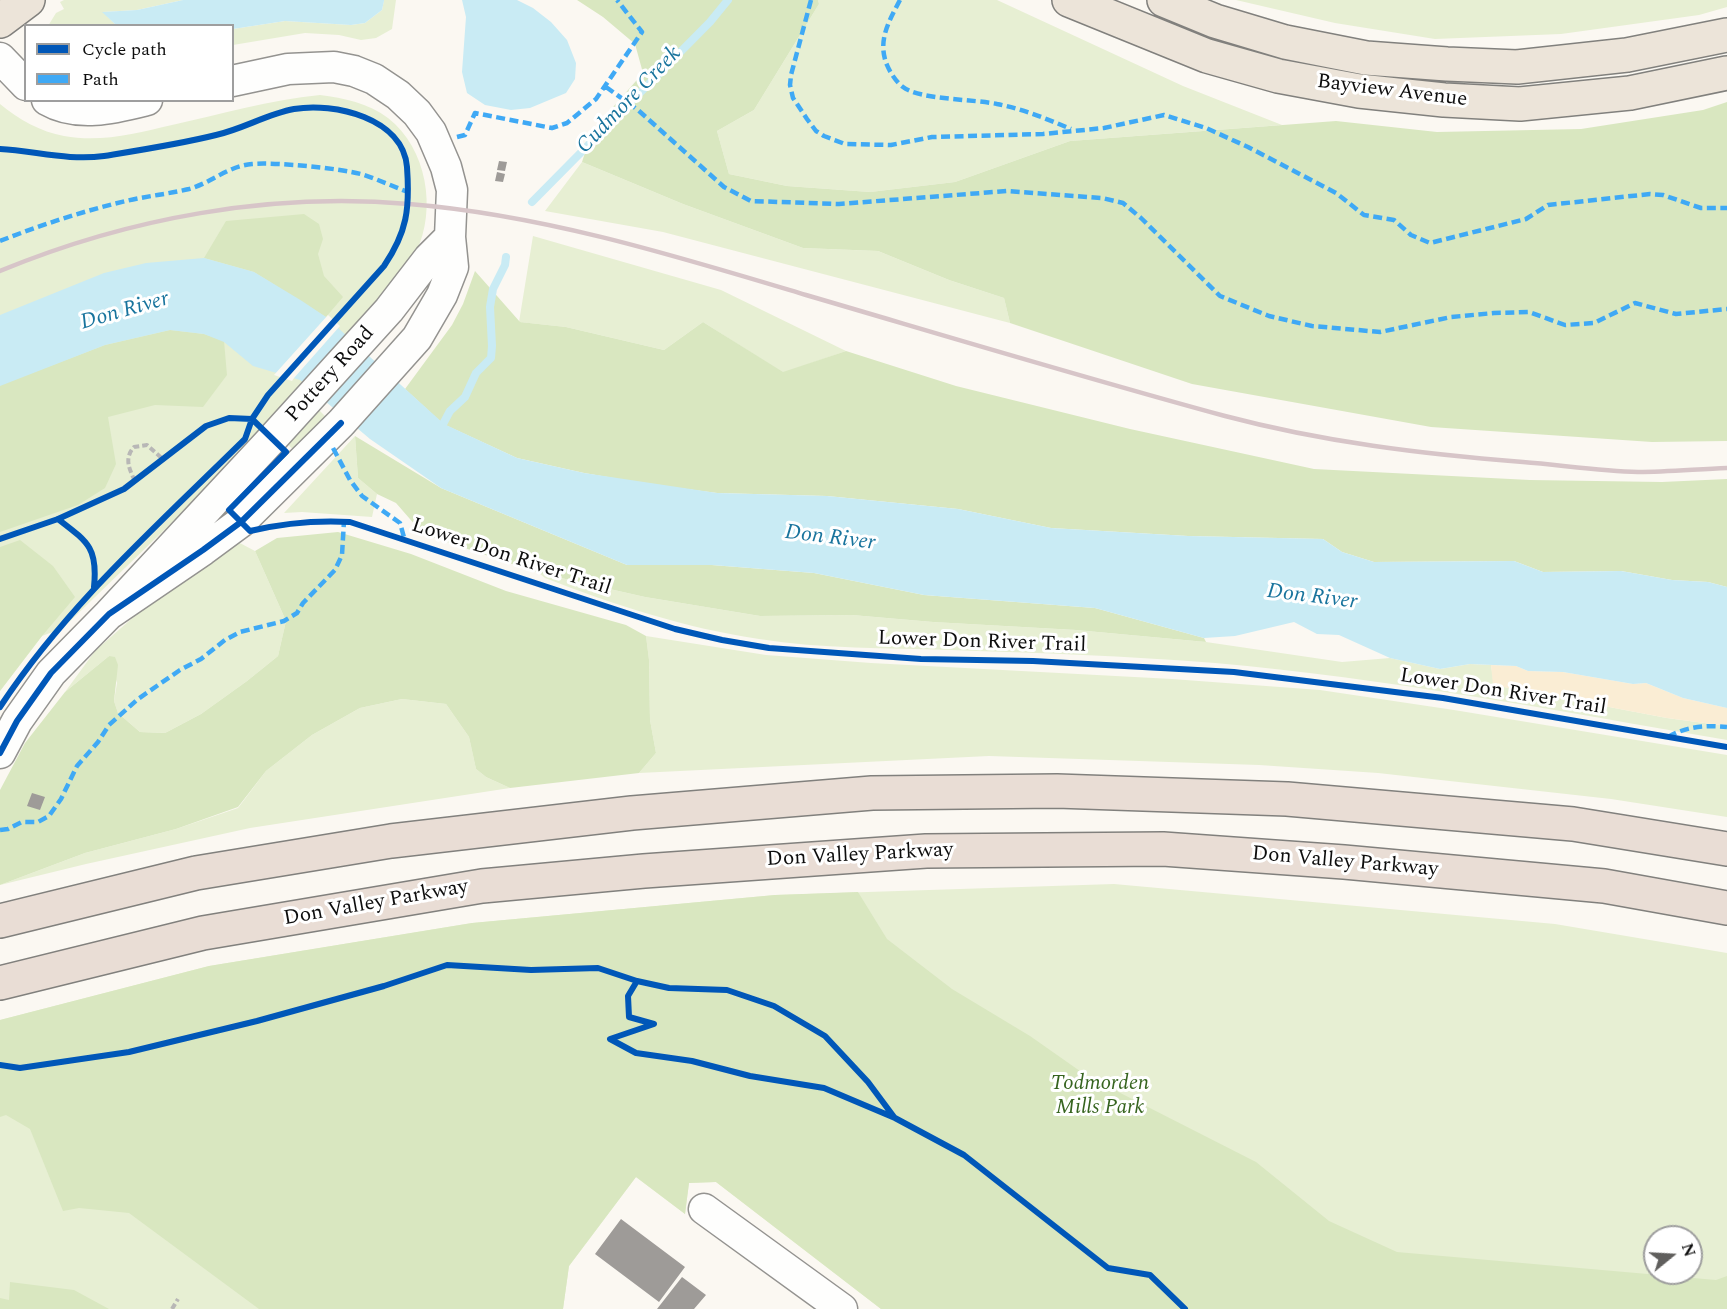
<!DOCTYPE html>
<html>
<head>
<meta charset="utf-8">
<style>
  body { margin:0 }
  #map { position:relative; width:1727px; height:1309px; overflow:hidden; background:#fbf8f2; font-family:Spectral,serif }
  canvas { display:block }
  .legend { position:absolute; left:24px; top:24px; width:210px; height:78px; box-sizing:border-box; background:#fff; border:2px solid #9e9e9e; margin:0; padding:8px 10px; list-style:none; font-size:18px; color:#0d0d0d }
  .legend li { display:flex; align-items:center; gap:12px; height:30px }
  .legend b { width:30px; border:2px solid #9e9e9e }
  .north { position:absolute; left:1643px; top:1225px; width:60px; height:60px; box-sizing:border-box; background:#fff; border:2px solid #9e9e9e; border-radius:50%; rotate:72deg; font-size:16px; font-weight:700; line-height:24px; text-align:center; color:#0d0d0d }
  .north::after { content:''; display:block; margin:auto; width:21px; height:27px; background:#605f5d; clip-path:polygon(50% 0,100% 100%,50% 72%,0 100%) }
</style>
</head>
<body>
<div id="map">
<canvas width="1727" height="1309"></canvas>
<ul class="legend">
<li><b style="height:8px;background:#0057b8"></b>Cycle path</li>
<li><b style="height:8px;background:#3fa9f5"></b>Path</li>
</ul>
<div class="north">N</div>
</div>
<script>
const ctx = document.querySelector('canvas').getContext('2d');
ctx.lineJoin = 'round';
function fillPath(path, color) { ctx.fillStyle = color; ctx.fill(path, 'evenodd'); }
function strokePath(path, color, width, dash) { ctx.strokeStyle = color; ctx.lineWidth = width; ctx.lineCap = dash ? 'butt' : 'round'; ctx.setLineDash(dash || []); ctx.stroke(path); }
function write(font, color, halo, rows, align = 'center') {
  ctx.font = font + ' Spectral,serif'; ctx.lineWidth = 6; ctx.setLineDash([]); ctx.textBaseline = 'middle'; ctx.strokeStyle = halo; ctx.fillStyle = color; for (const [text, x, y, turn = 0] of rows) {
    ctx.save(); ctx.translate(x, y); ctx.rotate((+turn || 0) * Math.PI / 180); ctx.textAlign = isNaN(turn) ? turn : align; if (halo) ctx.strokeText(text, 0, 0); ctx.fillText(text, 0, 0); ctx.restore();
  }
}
fillPath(new Path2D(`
  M64,0h119l-46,10 -34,2 13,13 -68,1 8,-13 8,-4 -4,-7z
  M384,0h12l-4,29 -16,9 -15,2 -22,-5 -34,-2 -72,12v-16l52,-8 66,4 14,-2 17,-13z
  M818,0h179l186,86 99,39 -212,16 -115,41 -85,10 -83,-6 -58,-12 -12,-43 37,-21 65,-106z
  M1236,0h491v7l-28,8 -138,19 -126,5 -100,-16z
  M320,95c24,3 48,8 68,23 39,30 49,92 28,134 -4,8 -11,16 -16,23l-149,171 -188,182 -21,8 -42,55v-587c18,15 41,28 64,32 37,7 73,-3 108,-11 49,-11 98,-25 148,-30z
  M582,162l101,42 120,44 75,3 71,29 55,18 6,25 -347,-91 -118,-21z
  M533,236l188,54 125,61 -63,22 -80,-51 -39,28 -98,-23 -47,-5z
  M316,407l12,12 -31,34 -12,-11z
  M355,436l3,42 19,16 -5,23 -70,-5 -18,1z
  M236,541l19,10 31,70 -8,35 -31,25 -46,33 -36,19 -25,-1 -22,-19 -4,-12 3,-18 -8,-27 -44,36 30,-41 43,-38 53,-36z
  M539,573l106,24 115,19 92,-1 81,7 143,8 130,12 136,20 48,-4 50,11 30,-5 21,1 3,20 173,33 60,8v14c-170,-29 -340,-62 -512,-77 -88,-7 -176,-10 -264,-13 -64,-2 -129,-1 -192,-11 -74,-11 -144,-34 -214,-61z
  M646,636l120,19 105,8 301,16 148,11 134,20 273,45v62l-116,-18 -233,-26 -119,-8 -270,-9 -350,17 17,-20 -6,-33 -1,-60z
  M402,699l44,5 23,33 7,32 10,8 24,11 -260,40 -164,36 -86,21 85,-32 91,-24 62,-21 28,-37 46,-36 48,-27z
  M1114,884l441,40 172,29v356h-846l-165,-127 -27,1 -4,31 -49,-37 -67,89 -6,43h-563v-289l209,-54 263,-43 303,-28zM1655,1237h36v36h-36z`), '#e7efd3');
fillPath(new Path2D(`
  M577,0h241l1,4 -65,106 -37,21 12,43 58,12 83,6 85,-10 115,-41 266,-20 101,11 144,-3 122,-19 24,-8v339l-75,1 -221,-15 -239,-43 -182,-61 -6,-25 -55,-18 -71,-29 -75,-3 -120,-44 -101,-42 10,-31 51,-58 -8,-29 -32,-27z
  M304,214l15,10 4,15 -5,15 6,22 19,21 -17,20 -72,-45 -50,-14 22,-37z
  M475,271l45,51 46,5 98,23 39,-28 80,50 63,-21 110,35 174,43 184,40 216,11 132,2 65,-3v108l-19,-5 -36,-2 -51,-9 -78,1 -29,-11 -140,1 -32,-10 -19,-13 -135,-3 -137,-8 -93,-19 -131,-13 -110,-3 -69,-9 -64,-11 -67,-15 -74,-34 -38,-35 47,-64 11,-21z
  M170,330l34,4 20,7 3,34 -24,32 -48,-2 -47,12 8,47 -11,24 -27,17 -78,27v-147l105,-40z
  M355,436l86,52 186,77h85l102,8 110,22 171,13 109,30 2,4 -130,-12 -143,-8 -81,-7 -92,1 -115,-19 -106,-24 -116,-39 -27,-31 -19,-9 -19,-16z
  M338,532l73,22 95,37 120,34 20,11 3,24 1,60 6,33 -17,20 -129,15 -24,-11 -10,-8 -7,-32 -23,-33 -44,-5 -42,9 -48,27 -46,36 -28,36 -62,22 -91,24 -85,32v-95l25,-47 40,-51 44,-36 6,1 3,8 -4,36 4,12 22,19 25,1 36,-19 46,-33 31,-25 8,-35 -31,-70 22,-13z
  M20,540l33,26 22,31 -33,39 -42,55v-144z
  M858,892l29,47 65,50 78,47 57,40 169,86 73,59 68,31 319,28 11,-4v33h-846l-165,-127 -27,1 -4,31 -49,-37 -67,89 -6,43h-304l-130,-96 -50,-5 -16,3 -33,-82 -24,-14 -6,2v-97l209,-54 263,-43 303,-28z
  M10,1282l64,8 35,19h-109v-11l9,2z`), '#d9e7c0');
fillPath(new Path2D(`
  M1491,665l25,1 12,5 35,1 70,12 13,-1 37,15 44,10v18l-60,-8 -174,-33z`), '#faedd4');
fillPath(new Path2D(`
  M183,0h201v1l-2,9 -17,13 -14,2 -66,-4 -52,8 -1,-3 -116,-1 -14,-13 35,-2z
  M462,0h55l16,8 18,14 16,18 9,23 -1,16 -9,14 -36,15 -19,2 -26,-5 -18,-12 -5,-21 4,-55z
  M204,258l50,14 48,29 24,16 118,107 73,34 67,15 133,20 110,3 131,13 93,19 137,8 135,3 19,13 32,10 140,-1 29,11 78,-1 51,9 36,2 19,5v121l-44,-10 -37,-15 -13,1 -70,-12 -35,-1 -12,-5 -46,-2 -30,5 -50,-11 -51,-23 -22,-1 -23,-12 -59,14 -31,2 -109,-30 -171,-13 -110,-22 -102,-8h-85l-186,-77 -71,-49 -70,-59 -47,-14 -29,-24 -20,-8 -34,-4 -65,15 -105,41v-71l104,-42 42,-10z`), '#c9ebf4');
fillPath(new Path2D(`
  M328,315l12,11 -46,52 -2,3 -18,-6z`), '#fbf8f2');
strokePath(new Path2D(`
  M532,202l178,-180 18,-22
  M443,424l7,-13 15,-14 11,-24 15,-15 1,-12 -2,-39 3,-18 12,-24 1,-8`), '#c9ebf4', 8);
fillPath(new Path2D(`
  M499,161l8,1 -2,9 -8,-1z
  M497,172l8,2 -2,8 -8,-1z
  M32,793l13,4 -5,13 -13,-4z
  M621,1219l64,48 -26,35 -64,-48z
  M682,1277l24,18 -12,14h-37z`), '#9e9b98');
const minor = new Path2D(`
  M0,58l26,27
  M47,100c31,18 68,8 100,0
  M109,614l94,-64 38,-28 100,-99 76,-85 25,-43 11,-28 -3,-30 2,-47 -6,-23 -15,-35 -14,-19 -19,-18 -24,-16 -20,-8 -20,-4 -46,2 -56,12
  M0,753l17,-32 34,-48 58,-59 163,-175 117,-129 40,-52 21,-21
  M704,1209l138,100`);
const major = new Path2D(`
  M1069,0l138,56 71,20 81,15 85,9 76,4 110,-11 97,-20
  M1164,0l51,21 70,21 81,16 81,6 70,3 110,-12 100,-20
  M0,21l28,-21`);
const highway = new Path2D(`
  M0,921l196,-48 195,-32 241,-28 240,-20 185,-2 230,8 286,25 154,25
  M0,983l203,-50 279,-47 162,-15 282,-20 237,-2 181,13 260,24 123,22`);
strokePath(minor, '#949390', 33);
strokePath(major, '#81807d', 36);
strokePath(highway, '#81807d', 36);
strokePath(new Path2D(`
  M135,481c-6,-12 -11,-23 -1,-34l13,-2 17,15
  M172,1309l6,-10`), '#b8b7b6', 4, [6, 3]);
strokePath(minor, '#fefefd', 30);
strokePath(major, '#ece4d9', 33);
strokePath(highway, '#e9ddd5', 33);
strokePath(new Path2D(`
  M0,271c128,-53 270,-79 409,-67 135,11 267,52 397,91 140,41 279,83 419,121 98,26 197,38 298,46 38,3 77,9 115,10 30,0 60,-3 89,-4`), '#d7c5c8', 4.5);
strokePath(new Path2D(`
  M811,0l-20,75 -1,10 3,13 14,21 9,12 8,5 21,8 46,1 41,-8 111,-3 61,-6 60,-13 42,13 42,19 88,46 28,22 30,5 17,15 19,8 96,-24 22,-14 102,-11 13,1 38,13h26
  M900,0c-11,21 -23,41 -13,65 3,7 9,17 16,22 17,13 71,12 94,17 26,5 50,15 74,25
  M606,87l32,23 86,77 27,14 88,3 168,-13 95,7 21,5 18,15 79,78 49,20 43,10 68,6 71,-15 43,-4 35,-1 36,13 29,-2 41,-20 41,11 51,-5
  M457,137l8,-2 10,-22 77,15 15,-5 29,-24 46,-67 -25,-32
  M0,241c41,-16 83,-30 126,-40 21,-5 42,-7 63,-12 22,-6 39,-23 63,-25 24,-2 85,4 109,10 16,5 31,12 47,18
  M333,448l17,32 12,16 38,27 5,18
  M1668,737c19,-11 38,-12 59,-10
  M0,830l8,-1 14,-7h16l11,-6 12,-17 16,-33 21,-24 11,-17 29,-26 42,-29 21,-11 24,-19 15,-8 44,-11 13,-8 6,-10 32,-33 7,-15 2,-34`), '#3fa9f5', 4.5, [9, 4.5]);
strokePath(new Path2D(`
  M0,149c35,2 69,12 104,7 37,-6 76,-12 112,-21 27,-6 51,-21 78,-26 40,-7 109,9 113,58 3,42 0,65 -23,99l-116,129 -16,24 -7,20c-86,85 -178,166 -245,268
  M252,419l34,33 -57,58 21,21c34,-8 65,-11 100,-9l325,107 47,11 47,8 152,11 112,2 201,11 209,26 284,49
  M58,519c30,23 40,29 36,68
  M0,539l58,-20 66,-30 82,-63 23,-8 23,1
  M0,753l17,-32 34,-48 58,-59 94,-64 38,-28 100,-99
  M637,981l32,7 58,2 47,16 51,30 43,46 26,35
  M0,1065l20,3 109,-16 128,-31 127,-35 63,-21 84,5 67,-2 39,13 -9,15 1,21 25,7 -44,15 26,14 56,8 58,15 74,12 71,30 69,37 144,113 42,7 35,34`), '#0057b8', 6);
write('21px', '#0d0d0d', '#fff', [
  ["Bayview Avenue",1392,92,7],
  ["Pottery Road",331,375,-48],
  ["Lower Don River Trail",511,558,18],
  ["Lower Don River Trail",982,643,2],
  ["Lower Don River Trail",1503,693,9],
  ["Don Valley Parkway",860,856,-3],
  ["Don Valley Parkway",1345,863,5],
  ["Don Valley Parkway",376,904,-10]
]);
write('italic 21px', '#36641f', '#fff', [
  ["Todmorden",1100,1085],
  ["Mills Park",1100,1109]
]);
write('italic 22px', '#19749d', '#fff', [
  ["Cudmore Creek",630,101,-46],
  ["Don River",125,312,-16],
  ["Don River",830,539,7],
  ["Don River",1312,598,7]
]);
</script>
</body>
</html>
